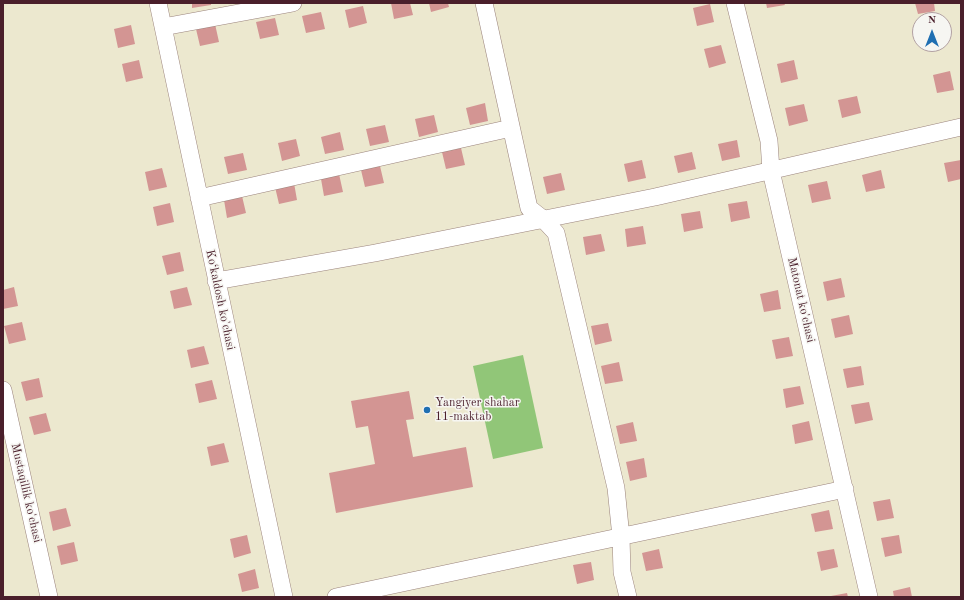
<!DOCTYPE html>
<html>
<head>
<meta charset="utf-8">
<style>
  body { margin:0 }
  #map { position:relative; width:964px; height:600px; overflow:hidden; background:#ece8cf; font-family:"Old Standard TT",serif }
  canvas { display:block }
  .frame { position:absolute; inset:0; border:4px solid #4a1f2b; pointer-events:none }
  .north { position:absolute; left:912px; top:12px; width:40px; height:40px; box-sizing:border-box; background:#f6f6f2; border:1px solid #b1a0a2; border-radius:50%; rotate:0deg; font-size:11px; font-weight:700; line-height:16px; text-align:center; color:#4a1f2b }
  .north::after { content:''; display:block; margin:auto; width:14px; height:18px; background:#1f6fb2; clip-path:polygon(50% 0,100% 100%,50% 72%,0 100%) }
</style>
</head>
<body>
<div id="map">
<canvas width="964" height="600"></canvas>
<div class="frame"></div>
<div class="north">N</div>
</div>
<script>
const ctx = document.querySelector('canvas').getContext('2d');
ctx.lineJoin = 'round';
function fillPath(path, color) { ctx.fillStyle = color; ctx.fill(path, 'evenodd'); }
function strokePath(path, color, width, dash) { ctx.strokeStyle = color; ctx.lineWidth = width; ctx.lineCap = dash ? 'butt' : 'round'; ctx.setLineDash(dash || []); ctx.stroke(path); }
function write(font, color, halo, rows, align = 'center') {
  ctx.font = font + ' "Old Standard TT",serif'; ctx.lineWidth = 3; ctx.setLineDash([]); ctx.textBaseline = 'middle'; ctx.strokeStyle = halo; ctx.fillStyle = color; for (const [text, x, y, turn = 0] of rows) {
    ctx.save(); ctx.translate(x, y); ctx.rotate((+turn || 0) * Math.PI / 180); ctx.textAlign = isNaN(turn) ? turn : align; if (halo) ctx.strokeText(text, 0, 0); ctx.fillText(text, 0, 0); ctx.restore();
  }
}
fillPath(new Path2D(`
  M523,355l20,93 -50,11 -20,-93z`), '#91c678');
fillPath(new Path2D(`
  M192,3h19v2l-19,3z
  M391,3h19l3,12 -19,4z
  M429,3h19l1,4 -18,5z
  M766,3h18l1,2 -18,3z
  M915,3h19l1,8 -17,3z
  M710,4l4,18 -17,4 -4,-18z
  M363,6l4,17 -18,5 -4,-18z
  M321,12l4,17 -19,4 -4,-17z
  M275,18l4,17 -19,4 -4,-17z
  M215,24l4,18 -19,4 -4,-17z
  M131,25l4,19 -17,4 -4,-19z
  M721,45l5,18 -17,5 -5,-19z
  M139,60l4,18 -17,4 -4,-18z
  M794,60l4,19 -17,4 -4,-19z
  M950,71l4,19 -17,3 -4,-18z
  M857,96l4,17 -19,5 -4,-18z
  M485,103l3,18 -18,4 -4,-17z
  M804,104l4,17 -19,5 -4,-18z
  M434,115l4,17 -19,5 -4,-18z
  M385,125l4,17 -19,4 -4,-17z
  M340,132l4,18 -19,4 -4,-17z
  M296,139l4,17 -18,5 -4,-18z
  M737,140l3,17 -18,4 -4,-17z
  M461,148l4,17 -19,4 -4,-17z
  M692,152l4,17 -18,4 -4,-17z
  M243,153l4,17 -19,4 -4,-17z
  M642,160l4,18 -18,4 -4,-18z
  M961,160v19l-13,3 -4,-19z
  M380,166l4,17 -19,4 -4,-17z
  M162,168l5,19 -18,4 -4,-19z
  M881,170l4,18 -19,4 -4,-17z
  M561,173l4,17 -18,4 -4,-17z
  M339,174l4,18 -19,4 -3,-17z
  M827,181l4,18 -19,4 -4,-18z
  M294,183l3,17 -18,4 -4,-17z
  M242,196l4,17 -19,5 -3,-18z
  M747,201l3,17 -19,4 -3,-18z
  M170,203l4,19 -17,4 -4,-19z
  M700,211l3,17 -19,4 -3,-18z
  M643,226l3,18 -19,3 -2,-18z
  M601,234l4,17 -19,4 -3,-18z
  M180,252l4,19 -17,4 -5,-19z
  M841,278l4,19 -18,4 -4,-19z
  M14,287l4,19 -15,3v-19z
  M187,287l5,18 -18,4 -4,-18z
  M778,290l3,19 -17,3 -4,-18z
  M849,315l4,19 -18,4 -4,-19z
  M22,322l4,18 -17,4 -5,-18z
  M608,323l4,18 -17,4 -4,-19z
  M789,337l4,19 -17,3 -4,-19z
  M204,346l5,18 -18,4 -4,-18z
  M619,362l4,19 -18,3 -4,-18z
  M861,366l3,19 -17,3 -4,-19z
  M39,378l4,19 -17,4 -5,-19z
  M212,380l5,19 -18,4 -4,-19z
  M800,386l4,18 -18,4 -3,-19z
  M409,391l5,28 -8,1 7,37 53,-10 7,40 -137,26 -7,-40 46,-9 -7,-38 -12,2 -5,-27z
  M869,402l4,18 -18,4 -4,-19z
  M46,413l5,18 -17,4 -5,-18z
  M809,421l4,19 -18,4 -3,-19z
  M633,422l4,19 -17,3 -4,-18z
  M224,443l5,19 -18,4 -4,-19z
  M644,458l3,19 -17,4 -4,-19z
  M890,499l4,19 -17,3 -4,-19z
  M66,508l5,18 -18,5 -4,-19z
  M829,510l4,19 -18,3 -4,-18z
  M247,535l4,18 -17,5 -4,-19z
  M899,535l3,18 -17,4 -4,-19z
  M74,542l4,19 -17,4 -4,-19z
  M659,549l4,19 -17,3 -4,-18z
  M834,549l4,18 -17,4 -4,-19z
  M591,562l3,18 -17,4 -4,-19z
  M255,569l4,19 -17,4 -4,-18z
  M910,587l2,10h-18l-1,-6z
  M847,593l1,4h-17v-1z`), '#d39593');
const minor = new Path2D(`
  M158,3l126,594
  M484,3l45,205 14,11 13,14 60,255 5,49 1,35 6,25
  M735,3l34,138 2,30 98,426
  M163,27l130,-24
  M199,198l312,-70
  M216,281l159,-28 280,-56 306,-70
  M3,390l46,207
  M336,597l509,-108`);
strokePath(minor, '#9b847d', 18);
strokePath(minor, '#fff', 17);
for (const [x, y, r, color] of [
  [427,410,4,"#1f6fb2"]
]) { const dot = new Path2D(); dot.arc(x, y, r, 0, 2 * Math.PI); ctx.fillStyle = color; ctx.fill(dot); strokePath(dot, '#f6f6f2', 1.5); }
write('12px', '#4a1f2b', '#f6f6f2', [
  ["Ko‘kaldosh ko'chasi",220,300,78],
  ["Matonat ko'chasi",801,300,77],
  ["Mustaqillik ko'chasi",26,493,77]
]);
write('12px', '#4a1f2b', '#f6f6f2', [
  ["Yangiyer shahar",435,403],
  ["11-maktab",435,417]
], 'left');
</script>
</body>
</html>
